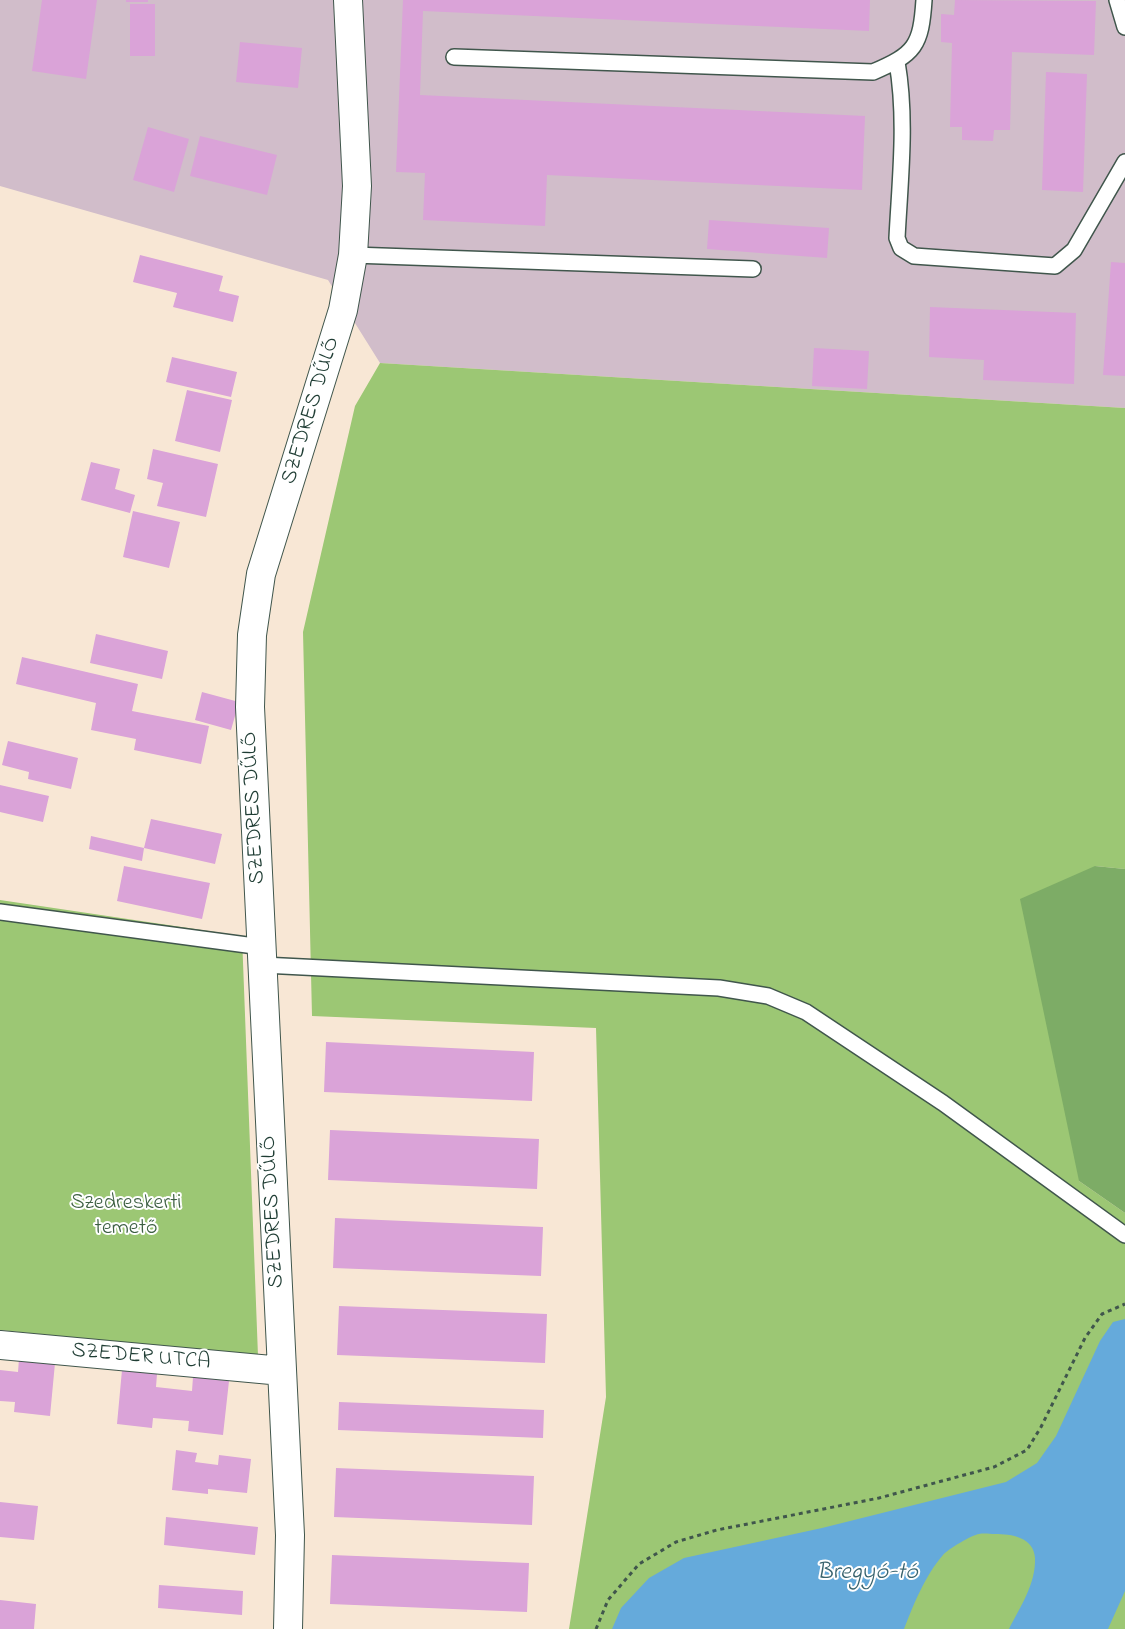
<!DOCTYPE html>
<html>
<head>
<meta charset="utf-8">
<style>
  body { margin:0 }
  canvas { display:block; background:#f8e7d5 }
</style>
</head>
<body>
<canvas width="1125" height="1629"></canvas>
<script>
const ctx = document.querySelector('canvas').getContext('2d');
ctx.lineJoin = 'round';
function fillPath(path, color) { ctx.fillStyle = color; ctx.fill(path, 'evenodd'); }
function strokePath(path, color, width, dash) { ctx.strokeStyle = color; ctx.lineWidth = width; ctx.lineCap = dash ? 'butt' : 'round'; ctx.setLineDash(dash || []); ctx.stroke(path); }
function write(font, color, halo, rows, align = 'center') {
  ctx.font = font + ' "Indie Flower",sans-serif'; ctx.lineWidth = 4; ctx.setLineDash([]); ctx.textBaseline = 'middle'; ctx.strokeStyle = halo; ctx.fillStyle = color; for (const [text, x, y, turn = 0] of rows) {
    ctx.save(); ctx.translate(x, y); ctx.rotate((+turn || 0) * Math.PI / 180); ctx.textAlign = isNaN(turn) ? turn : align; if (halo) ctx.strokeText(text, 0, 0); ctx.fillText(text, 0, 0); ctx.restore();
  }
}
fillPath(new Path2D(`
  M0,0h1125v408l-745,-45 -52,-83 -328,-94z`), '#d1bdca');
fillPath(new Path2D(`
  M380,363l745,45v461l-30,-3 -16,315 46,32v416h-556l37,-232 -10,-369 -284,-12 -9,-384 52,-226z
  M0,900l242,36 16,420 -258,-26z`), '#9cc774');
fillPath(new Path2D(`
  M1095,866l30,3v344l-46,-32 -59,-282z`), '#7dac66');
fillPath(new Path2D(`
  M1125,1319v272l-17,38h-99c11,-22 27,-45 26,-71 -1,-21 -24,-24 -40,-24 -5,0 -11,-1 -16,0 -7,1 -31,15 -36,21 -17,19 -30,50 -39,74h-292l9,-21 28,-30 35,-20 138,-30 184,-46 31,-19 19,-27 44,-95 13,-19z`), '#65aadb');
fillPath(new Path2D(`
  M42,0h55l-11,79 -54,-8z
  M126,0h22v2h-22z
  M403,0h467l-1,31 -446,-20 -3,84 445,21 -3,74 -315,-15 -2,51 -122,-6 2,-47 -29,-1z
  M955,0l141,1 -2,54 -82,-3 -2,78h-16l-1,11 -31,-1v-13h-12l2,-84 -11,-1v-28l13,1z
  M130,4h25v52h-25z
  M240,42l62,6 -4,40 -62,-6z
  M1046,72l41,2 -4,118 -41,-2z
  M148,127l41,12 -15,53 -41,-12z
  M200,136l77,19 -10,40 -77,-19z
  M709,220l120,8 -2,30 -120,-9z
  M140,255l83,21 -4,15 20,5 -6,26 -60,-15 4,-14 -44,-11z
  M1111,262l14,1v113l-22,-1z
  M930,307l146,6 -2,71 -91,-4 1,-20 -55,-3z
  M814,348l55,3 -2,38 -55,-3z
  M172,357l65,15 -6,25 -65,-15z
  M187,390l45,10 -12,52 -45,-11z
  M153,449l65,15 -12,53 -49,-11 6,-23 -16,-4z
  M91,462l29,7 -5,20 20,6 -5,18 -49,-13z
  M133,511l47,11 -11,46 -46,-11z
  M96,634l72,17 -6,28 -72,-16z
  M22,657l116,27 -6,27 77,15 -8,38 -67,-14 2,-11 -45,-9 5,-27 -80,-19z
  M202,692l37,10 -8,28 -36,-10z
  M8,741l70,17 -7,31 -43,-10 1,-7 -27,-7z
  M0,785l49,11 -6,26 -43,-10z
  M151,819l71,15 -7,30 -71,-16 -2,13 -53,-12 2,-13 53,12z
  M124,866l86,17 -8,36 -85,-18z
  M326,1042l208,10 -2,49 -208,-9z
  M330,1130l209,9 -2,50 -209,-9z
  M335,1218l208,9 -2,49 -208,-8z
  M339,1306l208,8 -2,49 -208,-8z
  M19,1359l36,4 -5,53 -36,-4 1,-10 -15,-1v-31l18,2z
  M122,1370l35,4 -1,13 36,4 1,-14 36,4 -6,54 -35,-4 1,-10 -36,-3 -1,10 -35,-4z
  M339,1402l205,8 -1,28 -205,-8z
  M176,1450l21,3 -2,9 23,3 1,-10 32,4 -4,34 -39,-4v5l-36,-4z
  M336,1468l198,8 -2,49 -198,-8z
  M0,1502l38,4 -4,34 -34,-3z
  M166,1517l92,10 -3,28 -91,-10z
  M332,1555l197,8 -2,49 -197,-8z
  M159,1585l84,6 -1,24 -84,-7z
  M0,1600l36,4 -2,25h-34z`), '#daa3d8');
const service = new Path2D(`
  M1117,0l8,27
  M454,57l419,15c42,-18 48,-26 51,-72
  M897,62c10,58 3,117 0,176l4,10 13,8 141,10 19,-16 51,-88
  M353,255l400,14
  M0,912l262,35
  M263,965l456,23 49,8 38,16 137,91 182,132`);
const minor = new Path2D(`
  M0,1345l282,26
  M288,1629l2,-94 -40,-828 2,-72 9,-61 82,-264 10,-55 4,-69 -9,-186`);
strokePath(service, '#40564c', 18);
strokePath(minor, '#40564c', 30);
strokePath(new Path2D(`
  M596,1629l12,-29 31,-36 37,-22 41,-12 162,-32 115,-31 33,-17 14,-23 44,-89 17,-24 23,-10`), '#40564c', 3, [4, 4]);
strokePath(service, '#fff', 15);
strokePath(minor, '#fff', 28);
write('22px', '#1f3d34', '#fff', [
  ["SZEDRES DŰLŐ",312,411,-73],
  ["SZEDRES DŰLŐ",255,808,-93],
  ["SZEDRES DŰLŐ",274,1212,-93],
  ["SZEDER UTCA",141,1358,5]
]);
write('22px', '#3e6044', '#fff', [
  ["Szedreskerti",126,1204],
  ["temető",126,1229]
]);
write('italic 24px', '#38636e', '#fff', [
  ["Bregyó-tó",867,1574]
]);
</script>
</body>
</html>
